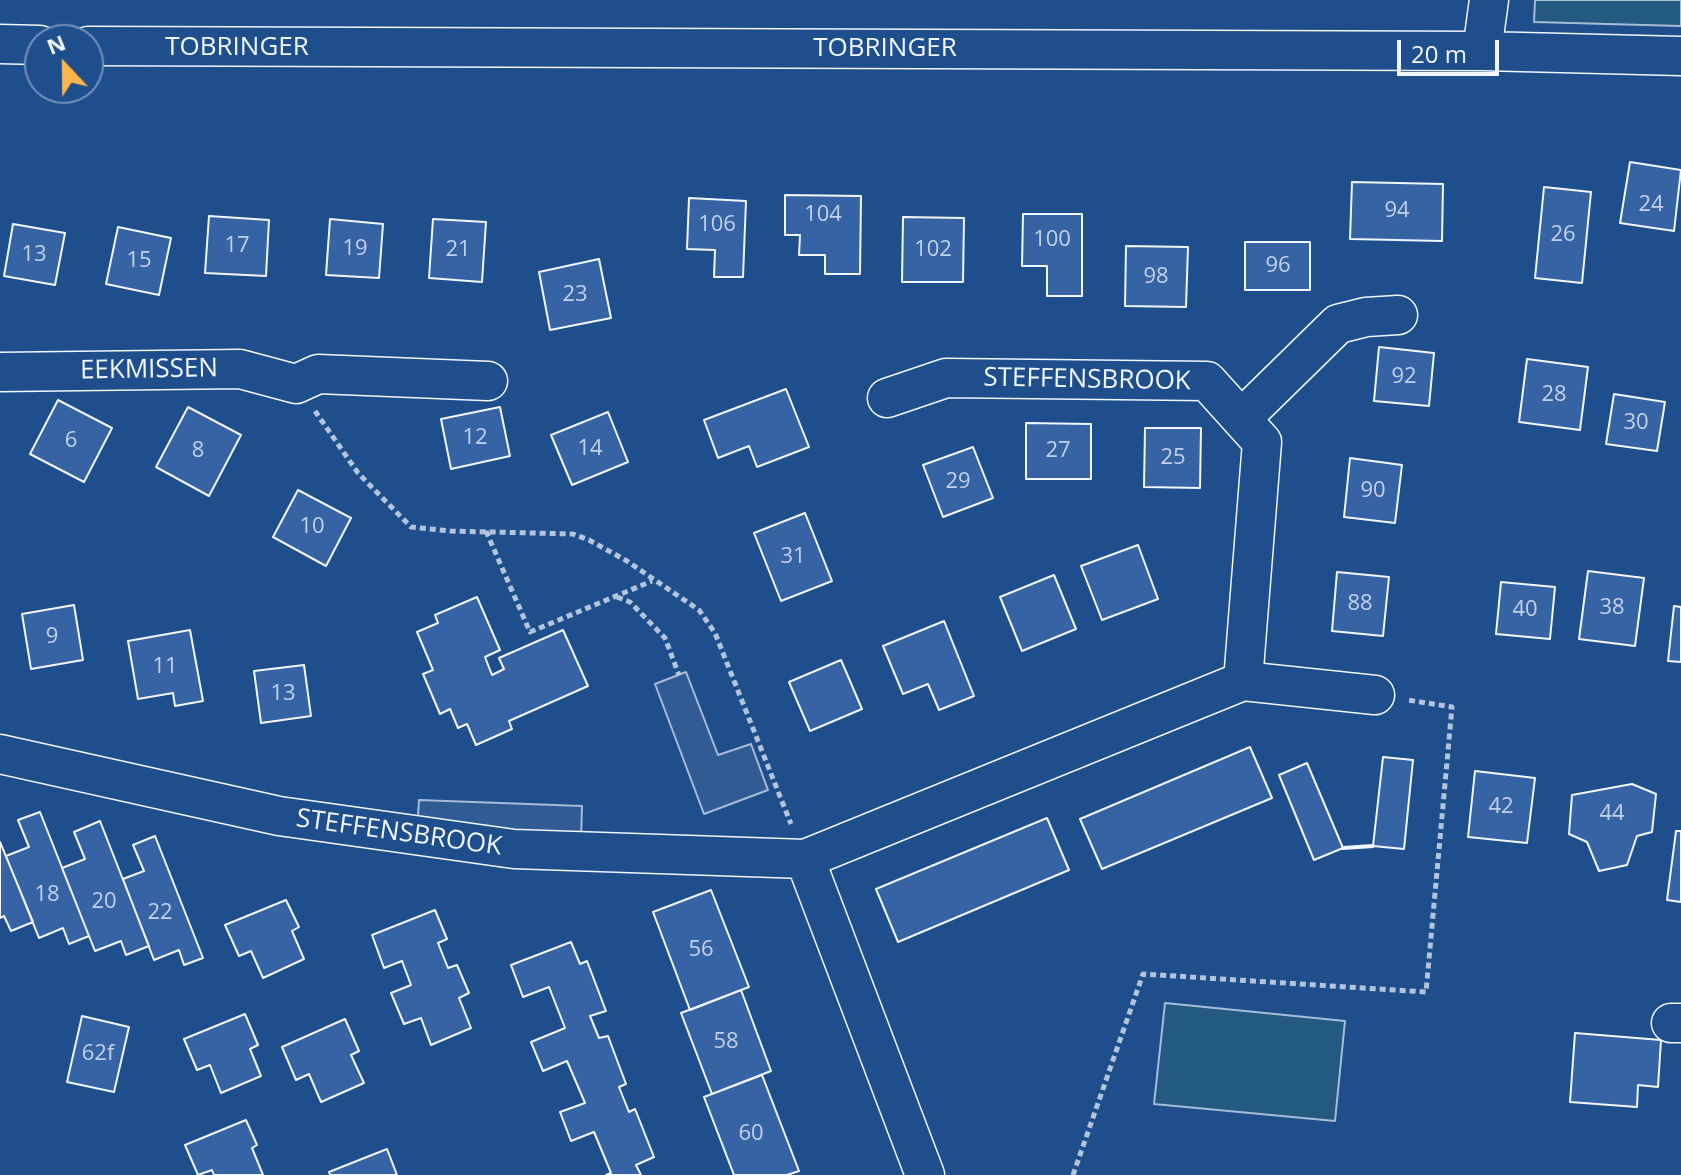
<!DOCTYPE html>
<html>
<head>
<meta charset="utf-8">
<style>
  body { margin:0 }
  #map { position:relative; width:1681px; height:1175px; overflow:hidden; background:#1f4e8c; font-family:"Open Sans",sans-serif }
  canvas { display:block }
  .north { position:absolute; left:24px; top:24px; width:80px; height:80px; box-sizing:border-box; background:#1f4e8c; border:2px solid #7391ba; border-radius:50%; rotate:338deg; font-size:22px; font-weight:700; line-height:32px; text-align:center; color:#f2f6ff }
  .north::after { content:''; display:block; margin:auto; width:28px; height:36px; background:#ffb74d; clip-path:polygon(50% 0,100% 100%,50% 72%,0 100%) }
  .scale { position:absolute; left:1397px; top:40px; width:102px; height:36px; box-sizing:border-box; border:4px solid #f2f6ff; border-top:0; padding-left:10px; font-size:24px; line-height:28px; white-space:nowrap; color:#f2f6ff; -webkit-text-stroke:6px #1f4e8c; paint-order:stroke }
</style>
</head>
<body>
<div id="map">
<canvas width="1681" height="1175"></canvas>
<div class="north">N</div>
<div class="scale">20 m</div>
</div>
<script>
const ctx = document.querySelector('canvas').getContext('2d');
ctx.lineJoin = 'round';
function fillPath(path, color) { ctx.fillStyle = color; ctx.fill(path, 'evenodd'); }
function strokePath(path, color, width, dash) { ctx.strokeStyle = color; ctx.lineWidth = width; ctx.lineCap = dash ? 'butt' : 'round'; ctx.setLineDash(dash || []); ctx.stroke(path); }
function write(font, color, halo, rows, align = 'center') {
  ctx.font = font + ' "Open Sans",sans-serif'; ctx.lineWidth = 6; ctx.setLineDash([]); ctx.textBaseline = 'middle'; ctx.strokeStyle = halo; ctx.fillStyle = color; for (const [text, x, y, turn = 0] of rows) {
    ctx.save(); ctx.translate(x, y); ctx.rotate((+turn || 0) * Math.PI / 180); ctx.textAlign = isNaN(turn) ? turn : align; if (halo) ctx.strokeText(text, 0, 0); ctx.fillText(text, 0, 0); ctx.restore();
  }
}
const green = new Path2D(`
  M1535,0h146v26l-147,-4z
  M1165,1003l180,18 -10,100 -181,-17z`);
fillPath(green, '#245a82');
strokePath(green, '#a8bbd7', 2);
const parking = new Path2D(`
  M686,672l32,83 33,-11 17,46 -64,24 -49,-130z
  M419,800l163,6 -1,34 -164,-9z`);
fillPath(parking, '#305b95');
strokePath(parking, '#a8bbd7', 2);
const building = new Path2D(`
  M1630,162l51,8 -7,61 -54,-8z
  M1352,182l91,2 -1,57 -92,-2z
  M1544,187l47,5 -9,91 -47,-5z
  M785,195l76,1 -1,78h-35v-19h-26l1,-20h-15z
  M689,198l57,3 -3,76h-29l1,-27 -28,-1z
  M1023,214h59v82h-35v-30h-25z
  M209,216l60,4 -3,56 -61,-3z
  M903,217l61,1 -1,64h-61z
  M330,219l53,5 -4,54 -53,-3z
  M433,219l53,3 -4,60 -53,-4z
  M13,224l52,9 -10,52 -51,-9z
  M118,227l53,11 -12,57 -53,-11z
  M1245,242h65v48h-65z
  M1126,246l62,1 -2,60 -61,-1z
  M599,259l12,59 -61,12 -11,-58z
  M1379,347l55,6 -5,53 -55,-5z
  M1527,359l61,8 -8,63 -61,-8z
  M786,389l23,58 -52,20 -8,-21 -31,12 -14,-38z
  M1614,394l51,8 -8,49 -51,-7z
  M58,400l54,28 -28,54 -54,-28z
  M188,407l53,28 -32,61 -53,-29z
  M500,407l10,49 -59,13 -10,-50z
  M608,412l20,50 -56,23 -21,-50z
  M1026,423l65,1v55h-65z
  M1145,428h56l-1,60 -56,-1z
  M973,447l20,51 -50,19 -20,-52z
  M1350,458l52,7 -7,58 -51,-6z
  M298,490l53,28 -25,48 -53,-29z
  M805,513l27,68 -51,20 -27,-68z
  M1138,545l20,54 -56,21 -21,-54z
  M1588,571l56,7 -9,68 -56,-7z
  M1337,572l52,5 -6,59 -51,-5z
  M1054,575l22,54 -54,22 -22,-54z
  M1501,582l54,5 -5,52 -54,-5z
  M477,597l23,53 -15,7 7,18 12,-6 -5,-11 64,-28 25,56 -79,35 3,8 -36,16 -9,-21 -9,4 -8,-19 -10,5 -17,-40 10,-4 -16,-38 21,-9 -3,-8z
  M74,605l9,55 -52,9 -9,-55z
  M1674,606l7,1v55l-13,-1z
  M944,621l30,75 -35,14 -11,-26 -25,10 -20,-48z
  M190,630l13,71 -28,5 -2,-13 -35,6 -10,-58z
  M841,660l21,49 -52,22 -21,-49z
  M304,665l7,51 -50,7 -7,-52z
  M1250,747l22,51 -170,71 -22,-50z
  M1383,757l30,3 -9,89 -31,-3z
  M1307,763l36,85 -29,12 -35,-85z
  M1475,771l60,7 -8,65 -59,-6z
  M1632,784l24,10 -4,38 -15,4 -10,29 -28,6 -12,-29 -18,-8 3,-39z
  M40,812l49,124 -20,8 -6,-16 -24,10 -33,-82 23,-9 -11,-27z
  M1047,818l22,52 -171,72 -22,-53z
  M100,821l49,125 -23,9 -5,-14 -26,10 -33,-83 23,-9 -11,-27z
  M1676,831h5v71l-14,-2z
  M155,836l48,122 -19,7 -5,-15 -25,10 -31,-81 21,-8 -11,-26z
  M0,842l33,80 -22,9 -7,-15 -4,2z
  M711,890l38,97 -59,23 -37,-98z
  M286,900l13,27 -7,4 12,28 -41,19 -12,-27 -12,5 -14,-31z
  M435,910l12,29 -9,4 10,25 9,-3 12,28 -10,5 12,30 -40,17 -10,-27 -17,6 -13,-31 20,-8 -9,-24 -18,7 -12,-33z
  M571,942l9,22 7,-3 19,50 -16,5 9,22 9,-2 18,48 -7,3 10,25 6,-3 19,48 -18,8 5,10h-35l5,-2 -17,-41 -23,9 -11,-29 25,-9 -18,-42 -24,10 -12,-29 34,-14 -16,-41 -26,10 -12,-32z
  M741,990l30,81 -59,23 -31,-81z
  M245,1014l13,31 -8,4 11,27 -40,17 -11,-28 -13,5 -13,-31z
  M82,1016l47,11 -15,65 -47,-10z
  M345,1019l14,32 -8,4 13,28 -43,19 -12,-28 -13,6 -14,-33z
  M1575,1033l86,7 -3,47 -20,-2 -1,22 -67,-5z
  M762,1075l37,96 -12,4h-53l-30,-78z
  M246,1120l11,25 -5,3 11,27h-49l-2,-5 -14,5 -13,-30z
  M387,1149l10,26h-67l-1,-3z`);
fillPath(building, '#3563a3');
strokePath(building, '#f2f6ff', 2);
const minor = new Path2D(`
  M0,44l40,1
  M88,46l1394,5 199,5
  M1482,51l7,-51
  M0,372l240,-3 56,15 22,-10 170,7
  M887,398l59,-20 261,3 55,61 -19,239
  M1241,419l97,-95 28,-7 32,-2
  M0,754l279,62 235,33 291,10 438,-178 132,14
  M805,859l120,316
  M1671,1023h10`);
strokePath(minor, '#f2f6ff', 41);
strokePath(new Path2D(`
  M315,411l43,62 53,54 39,4 123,3 16,6 38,21 72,49 16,23 76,191
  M486,531l44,101 122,-51
  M617,597l13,5 35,36 14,37
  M1073,1175l70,-201 283,18 26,-285 -44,-7`), '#b3c4dc', 5, [6, 4]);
strokePath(minor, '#1f4e8c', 38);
strokePath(new Path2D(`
  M1343,848l30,-2`), '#f2f6ff', 4);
write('22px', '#c3d1e8', null, [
  ["24",1651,205],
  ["94",1397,211],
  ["104",823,215],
  ["106",717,225],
  ["26",1563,235],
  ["100",1052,240],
  ["17",237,246],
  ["19",355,249],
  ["21",458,250],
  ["102",933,250],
  ["13",34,255],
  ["15",139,261],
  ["96",1278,266],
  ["98",1156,277],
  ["23",575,295],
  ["92",1404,377],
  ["28",1554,395],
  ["30",1636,423],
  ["12",475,438],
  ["6",71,441],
  ["14",590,449],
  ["8",198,451],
  ["27",1058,451],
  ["25",1173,458],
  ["29",958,482],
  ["90",1373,491],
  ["10",312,527],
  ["31",793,557],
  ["88",1360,604],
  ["38",1612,608],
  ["40",1525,610],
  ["9",52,637],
  ["11",165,667],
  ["13",283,694],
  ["42",1501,807],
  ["44",1612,814],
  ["18",47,895],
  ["20",104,902],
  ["22",160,913],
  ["56",701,950],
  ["58",726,1042],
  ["62f",98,1054],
  ["60",751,1134]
]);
write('26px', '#f2f6ff', '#1f4e8c', [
  ["TOBRINGER",237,48],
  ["TOBRINGER",885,49],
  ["EEKMISSEN",149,370,-1],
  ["STEFFENSBROOK",1087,380,1],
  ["STEFFENSBROOK",399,833,8]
]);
</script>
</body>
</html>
